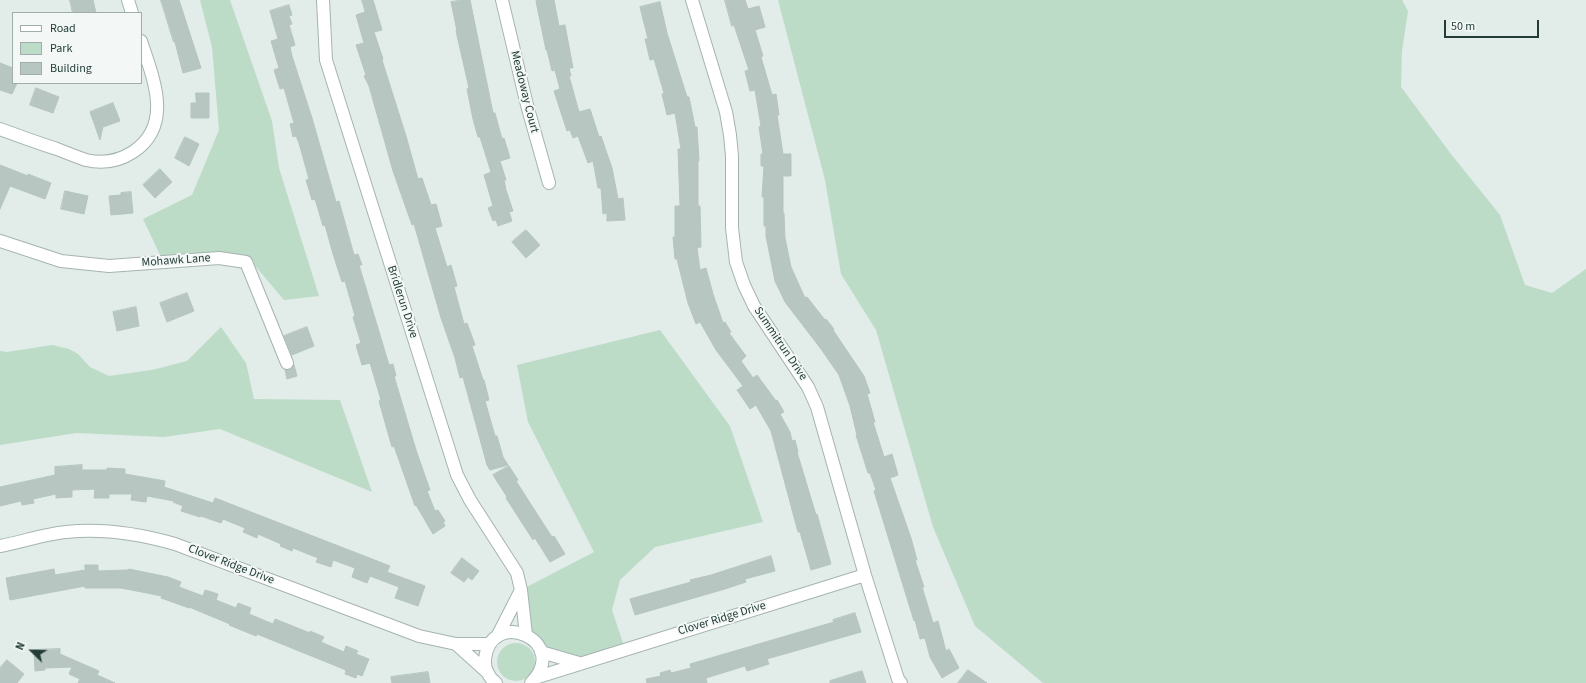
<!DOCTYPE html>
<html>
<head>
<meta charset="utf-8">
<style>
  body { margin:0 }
  #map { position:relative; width:1586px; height:683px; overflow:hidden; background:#e2ece8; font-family:"Source Sans 3",sans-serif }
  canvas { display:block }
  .legend { position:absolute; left:12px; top:12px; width:130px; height:72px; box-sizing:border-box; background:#f3f8f6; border:1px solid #a0adaa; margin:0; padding:5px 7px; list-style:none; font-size:12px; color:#233c38 }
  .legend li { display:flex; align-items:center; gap:8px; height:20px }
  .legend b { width:20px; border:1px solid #a0adaa }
  .north { position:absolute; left:12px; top:631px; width:40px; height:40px; -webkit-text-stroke:3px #f3f8f6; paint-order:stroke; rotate:293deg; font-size:11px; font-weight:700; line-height:16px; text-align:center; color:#233c38 }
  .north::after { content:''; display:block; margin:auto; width:14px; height:18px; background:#233c38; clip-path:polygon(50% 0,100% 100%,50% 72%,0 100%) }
  .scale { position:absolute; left:1444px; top:20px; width:95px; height:18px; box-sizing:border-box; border:2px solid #233c38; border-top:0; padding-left:5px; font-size:12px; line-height:14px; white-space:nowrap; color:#233c38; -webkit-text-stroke:3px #f3f8f6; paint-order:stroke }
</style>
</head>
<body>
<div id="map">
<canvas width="1586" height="683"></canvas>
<ul class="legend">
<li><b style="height:5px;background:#fff"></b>Road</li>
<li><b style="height:11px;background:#bcdcc8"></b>Park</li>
<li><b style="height:11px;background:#b8c6c2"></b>Building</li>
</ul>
<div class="north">N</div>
<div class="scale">50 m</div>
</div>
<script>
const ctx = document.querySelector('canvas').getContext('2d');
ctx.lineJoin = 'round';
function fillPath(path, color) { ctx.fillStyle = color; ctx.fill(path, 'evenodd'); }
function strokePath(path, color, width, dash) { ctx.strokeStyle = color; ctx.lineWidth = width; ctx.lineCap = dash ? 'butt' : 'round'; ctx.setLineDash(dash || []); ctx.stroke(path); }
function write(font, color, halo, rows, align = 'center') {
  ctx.font = font + ' "Source Sans 3",sans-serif'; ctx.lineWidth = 4; ctx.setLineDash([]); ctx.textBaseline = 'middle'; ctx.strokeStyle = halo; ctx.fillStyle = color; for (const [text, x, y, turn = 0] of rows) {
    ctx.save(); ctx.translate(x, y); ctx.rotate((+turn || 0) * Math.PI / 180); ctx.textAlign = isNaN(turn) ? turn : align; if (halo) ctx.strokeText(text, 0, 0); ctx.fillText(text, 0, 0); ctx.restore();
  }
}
fillPath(new Path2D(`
  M200,0h30l42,121 7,47 40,128 -35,4 -38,-45 -85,2 -18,-38 49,-24 27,-65 -7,-83z
  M778,0h624l6,11 -6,40 -1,36 50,67 49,61 25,70 27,8 34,-24v414h-543l-68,-57 -42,-99 -57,-197 -35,-56 -16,-94z
  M221,327l25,36 8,36 86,1 32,92 -152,-63 -56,8 -88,-4 -76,12v-94l7,1 45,-7 17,4 9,5 12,13 19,9 43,-6 35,-9z
  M660,330l70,96 33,96 -108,25 -35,33 -8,30 13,39 -46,14 -38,-11 -15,-17 -5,-45 73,-38 -66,-130 -11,-57z
  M497 662a19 19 0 1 1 38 0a19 19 0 1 1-38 0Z`), '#bcdcc8');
const building = new Path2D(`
  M70,0h23l3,13h-23z
  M161,0h18l22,68 -18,5 -8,-31h-1z
  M362,0h11l9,30 -8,2 9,27 -1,1 24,76 12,43 4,-1 9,27 5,-1 6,22 -7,2 12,39 4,-2 6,21 -3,1 10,37 3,-1 8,22 -3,1 11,34h1l5,20 -4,1 10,35h2l6,21 5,8 -18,5 -3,-5 -24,-88 -3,1 -5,-20 -14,-40 -27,-94 -2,1 -19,-54 -24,-85 -5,-10 2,-1 -10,-30 8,-2 -8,-28 9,-3z
  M463,0h7l23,113h2l7,26 2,-1 6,20 -10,3 6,19h-2l2,10 7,21 -4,1 3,9 -14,5 -2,-6 -3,1 -5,-13 5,-2 -9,-31 7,-3 -11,-35h-2l-5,-18 -6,-30 2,-1 -13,-57h1l-6,-29z
  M543,0h11l5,26 6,-1 8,43h-4l2,8h-2l10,36 11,-3 9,28 2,-1 11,32 6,31 5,-1 2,22 -18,1v-8l-4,1 -2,-26h-3l-5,-27 -5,2 -10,-27 -5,2 -3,-8 -3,1 -13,-40 6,-2 -5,-19 -3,1 -5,-21h-1l-10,-49z
  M725,0h20l3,9 11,-3 6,21 -10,3 8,26 -2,1 11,38 4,-1 3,21h-2l6,39h8v22h-8v37h1l1,25 6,29 14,31 2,-1 18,23 1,-1 8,10 -1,1 31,46 6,17 -3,1 8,28h-2l11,35 8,-3 6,21 -8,3 21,60 6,22h-2l9,27h-2l11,36 5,-2 8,30 3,-2 10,19 -17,10 -12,-21 -5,-19 -5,1 -5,-19 -1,1 -40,-130 2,-1 -6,-17h-2l-12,-38h1l-7,-29 -11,-31 -18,-26 -36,-47 -10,-21 -9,-45v-10h-2v-29h-2l2,-31h-3v-12h2l-4,-27 2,-1 -6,-36 -5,1 -5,-20 4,-1 -15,-45 -2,1z
  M660,2l7,31 20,64h2l6,30h2l2,34h-1v45h2l1,41 -4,1 3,22 6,-2 7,26 10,29 2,-1 6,10 -2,1 17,23 -5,5 12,17 4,-3 19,26 1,-1 7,12 -4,2 10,18 2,9 3,-1 3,12h-1l19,63 1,-1 14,50 -20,6 -11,-38h-2l-27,-101 -15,-26 -6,4 -13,-19 6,-4 -27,-36 -16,-28 -4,2 -8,-21 -11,-44h-2l-2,-22h2v-31h5l-2,-57h3l-6,-36 -8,2 -5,-21 2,-1 -10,-34 -4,1 -5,-21h3l-8,-32z
  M289,5l3,10 -3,1 3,8 -3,1 6,20 -5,2 2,9 20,62 24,84 3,-1 15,54 4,-1 4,11h-3l30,100 4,-1 3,12h-2l22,74 14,40 -3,1 8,20 3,-1 7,11 -2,1 2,4 -12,8 -17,-29 -1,1 -21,-60 -2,1 -13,-46 2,-1 -11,-37 -8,2 -6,-20 5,-2 -8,-26 2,-1 -10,-35 -3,1 -9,-28 -8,-29 -2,1 -8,-27 -3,1 -6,-20 3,-1 -10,-36 -3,-7 -3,1 -3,-13 4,-1 -10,-35 -4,1 -6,-19 5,-2 -8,-27 7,-2 -8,-28z
  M0,63l13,5v15h4l-5,11 -12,-4z
  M36,88l23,9 -6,16 -23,-8z
  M196,93h13v25h-18v-15h5z
  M113,103l7,18 -17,6v-1l-3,14 -10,-28z
  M185,137l14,7 -10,22 -14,-8z
  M0,165l28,11v-2l23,9 -6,16 -35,-13 -10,23z
  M160,169l12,13 -17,16 -12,-13z
  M65,191l23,5 -4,18 -23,-5z
  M131,192l2,21 -22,2 -2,-19 12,-1v-2z
  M526,230l14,15 -14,13 -14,-16z
  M187,293l7,18 -27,11 -7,-19z
  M136,307l3,19 -22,5 -4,-19z
  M307,327l7,19 -22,9 -8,-19z
  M294,365l3,11 -10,3 -2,-9h5z
  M82,465v5h25v-2l18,1v5l40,7 -1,6 49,16 2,-5 175,68 -3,6 38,14 -7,20 -23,-8 4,-11 -29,-11 -3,7 -15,-6 3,-9 -22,-8 -2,7 -15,-5 2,-4 -25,-10 -1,3 -12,-5 1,-2 -23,-10 -1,4 -14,-6 2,-4 -22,-9 -2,4 -20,-7 -1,1 -19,-6 2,-5 -10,-4 1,-1 -27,-5 -1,6 -15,-2 1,-6h-23v4h-15l1,-9 -23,1v7l-16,1v-4l-23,5 1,4 -12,2 -1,-4 -21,5v-19l55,-12v-8z
  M509,466l9,14 -2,1 16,25 20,31 2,-1 11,18 -15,8 -15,-24 -2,2 -27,-42 1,-1 -14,-22z
  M771,556l4,15 -30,8 1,3 -21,7 -90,26 -5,-16 61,-17 -1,-2 21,-5z
  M462,558l17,13 -7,9 -4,-3 -4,5 -13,-9z
  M85,565h13v6l30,-1 1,-1 39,8 13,5 -2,5 24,9 2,-6 13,4 -2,6 20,8 2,-5 13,5 -2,6 24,10 2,-5 35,14v-2l14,6 -3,5 23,10 2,-6 12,5 -2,3 13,5 -7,17 -5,-2 -1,4 -11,-4 1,-4 -89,-36 -1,2 -27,-11 1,-1 -41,-17v1l-28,-10 1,-2 -41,-8h-36v-2l-75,14 -4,-22 48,-9 1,6 30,-5z
  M855,613l6,19 -94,27 2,5 -22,7 -2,-5 -39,12 1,5h-60l-1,-4 15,-3 -1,-3 10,-3 1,3 20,-5 -1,-4 144,-42 -1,-2z
  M60,649v5l39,17 -2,4 18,8h-37l2,-4 -11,-5 3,-7 -27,1v2l-10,1 -1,-21z
  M7,660l17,14 -7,9h-17v-15z
  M968,670l19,13h-29z
  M862,671l4,12h-36v-2z
  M428,672l2,11h-38l-1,-6z`);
fillPath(building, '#b8c6c2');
strokePath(building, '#b5c5c0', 1);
const minor = new Path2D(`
  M128,0l4,13
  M323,0l3,60 131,415 13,25 47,73 4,17 5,45
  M502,0l25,105 22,78
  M692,0l34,112 4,23 2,21v72l4,34 8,23 10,21 54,81 9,20 48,168 33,104 3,4
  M0,129c19,7 38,14 57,20 10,4 20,8 29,11 17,4 33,1 47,-8 41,-27 20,-74 8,-111
  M0,241l61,20 48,5 110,-8 27,4 41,101
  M0,546c22,-4 44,-12 66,-14 37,-4 74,2 109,12l244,92 37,8h34
  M497,637l24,-47
  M456,644l31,28
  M541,652l38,11
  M538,677l327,-102
  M496,683c-7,-5 -12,-15 -11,-24 6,-53 87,-18 46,24`);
strokePath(minor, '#a5b4b0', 14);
strokePath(minor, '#fff', 12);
write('12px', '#233c38', '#f3f8f6', [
  ["Meadoway Court",524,92,76],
  ["Mohawk Lane",176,261,-4],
  ["Bridlerun Drive",402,302,72],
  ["Summitrun Drive",780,344,56],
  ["Clover Ridge Drive",231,565,21],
  ["Clover Ridge Drive",722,619,-17]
]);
</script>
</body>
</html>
